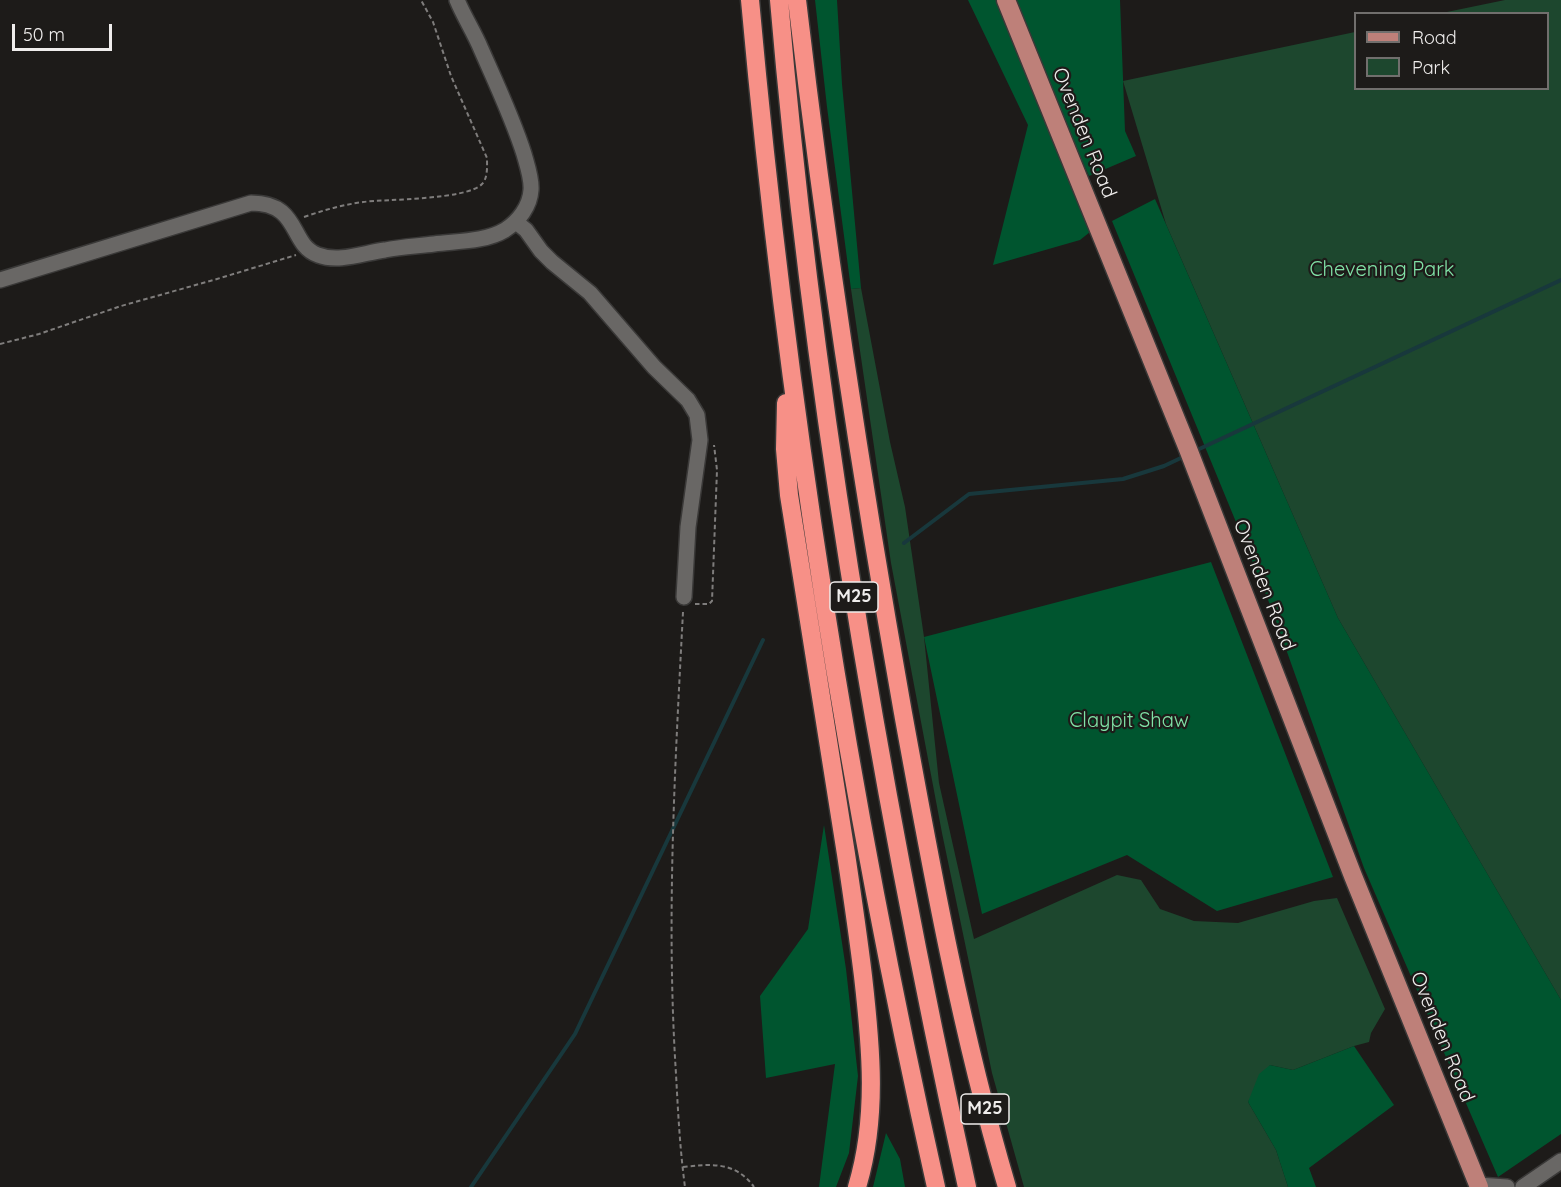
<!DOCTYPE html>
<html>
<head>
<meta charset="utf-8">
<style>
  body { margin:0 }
  #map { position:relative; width:1561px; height:1187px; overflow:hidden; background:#1d1b19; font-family:Quicksand,sans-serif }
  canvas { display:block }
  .legend { position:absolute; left:1354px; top:12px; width:195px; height:78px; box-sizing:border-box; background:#1d1b19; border:2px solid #716f6d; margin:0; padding:8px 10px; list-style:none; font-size:18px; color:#efedec }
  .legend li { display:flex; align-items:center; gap:12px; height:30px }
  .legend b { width:30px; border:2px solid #716f6d }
  .scale { position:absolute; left:12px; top:24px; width:100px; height:27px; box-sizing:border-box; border:3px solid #efedec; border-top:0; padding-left:8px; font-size:18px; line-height:21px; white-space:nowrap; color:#efedec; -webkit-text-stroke:4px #1d1b19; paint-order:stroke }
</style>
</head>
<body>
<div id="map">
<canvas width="1561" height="1187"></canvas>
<ul class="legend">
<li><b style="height:8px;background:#be8079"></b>Road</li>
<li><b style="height:16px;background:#1d472e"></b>Park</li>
</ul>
<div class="scale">50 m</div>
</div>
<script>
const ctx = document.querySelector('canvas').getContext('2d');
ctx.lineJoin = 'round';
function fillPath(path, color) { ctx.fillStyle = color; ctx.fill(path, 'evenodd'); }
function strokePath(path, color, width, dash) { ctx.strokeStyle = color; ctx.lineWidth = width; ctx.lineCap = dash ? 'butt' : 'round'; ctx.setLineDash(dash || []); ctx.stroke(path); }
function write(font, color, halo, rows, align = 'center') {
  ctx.font = font + ' Quicksand,sans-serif'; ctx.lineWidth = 4.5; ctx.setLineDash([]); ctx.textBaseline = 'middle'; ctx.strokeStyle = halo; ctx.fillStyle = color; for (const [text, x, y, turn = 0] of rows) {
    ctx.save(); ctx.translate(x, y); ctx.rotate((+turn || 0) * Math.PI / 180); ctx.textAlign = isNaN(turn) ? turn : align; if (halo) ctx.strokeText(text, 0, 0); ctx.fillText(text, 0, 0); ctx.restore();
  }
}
fillPath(new Path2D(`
  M1505,0h56v1000l-223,-382 -172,-394 -43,-143 232,-49 1,56h192v-74l-106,-1z
  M861,288l29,154 15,65 19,130 15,146 35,156 143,-64 24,5 19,29 34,12 44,2 76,-22 23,-3 48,111 -14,24 -2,9 -15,4 -61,24 -23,-5 -22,37 28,48 12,37h-264l-32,-114 -50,-240 -51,-270 -40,-274z`), '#1d472e');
fillPath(new Path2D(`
  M815,0h22l5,84 19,204 -10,1 -24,-182z
  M968,0h28l94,232 -10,8 -87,25 35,-140z
  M1014,0h106l5,131 11,25 -47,20 -32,-68z
  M1155,199l183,419 223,382v134l-63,43 -134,-309 -93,-261 -159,-386z
  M1211,562l122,315 -116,34 -90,-56 -145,59 -58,-277z
  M824,825l22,144 12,107 -9,77 -13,34h-17l16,-123 -69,14 -6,-82 48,-67z
  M1354,1046l40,59 -85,63 7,19h-28l-12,-37 -28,-48 11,-28 11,-9 23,5z
  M886,1133l14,26 5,28h-32z`), '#00552f');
strokePath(new Path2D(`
  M1195,451l366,-171
  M904,543l65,-49 154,-15 41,-13 21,-10
  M471,1187l104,-153 188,-394`), '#18383c', 4);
const minor = new Path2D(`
  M516,222l10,8 15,21 11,11 38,31 64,74 34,33 9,15 3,25 -12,87 -4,70
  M0,280l251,-77c50,0 38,42 67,52 21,8 45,-2 67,-5 16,-3 33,-4 49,-6 23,-3 51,-2 71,-14 14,-9 25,-24 26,-40 1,-11 -4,-25 -7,-36 -11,-35 -28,-71 -43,-105 -7,-17 -17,-32 -24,-49
  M1478,1187v-2l29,2
  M1523,1187l38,-26`);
const major = new Path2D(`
  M1006,0l182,449 165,427 126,311`);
const highway = new Path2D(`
  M750,0c36,399 98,796 186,1187
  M779,0c34,399 102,796 188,1187
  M797,0c28,239 64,477 106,713 29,159 58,319 104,474
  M786,403l-1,46 4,46c18,120 39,239 57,359 6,40 12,81 17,122 8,70 15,142 -6,211`);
strokePath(minor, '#3a3938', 18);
strokePath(major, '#3a3938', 21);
strokePath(highway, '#3a3938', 21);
strokePath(new Path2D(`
  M304,217c20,-7 38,-12 59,-15 23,-3 104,-2 119,-18 6,-6 5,-18 5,-26l-36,-82 -18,-54 -12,-22
  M0,344l39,-10 82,-28 96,-27 79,-24
  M695,604h14l3,-3 5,-131 -3,-25
  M683,612c-8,153 -17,308 -7,462 2,38 4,76 9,113
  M683,1167c28,-3 52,-6 71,20`), '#7f7d7c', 2, [4.5, 3]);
strokePath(minor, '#696765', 15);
strokePath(major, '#be8079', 18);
strokePath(highway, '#f79087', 18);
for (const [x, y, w] of [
  [854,597,48],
  [985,1109,48]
]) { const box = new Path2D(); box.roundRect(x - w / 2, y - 15, w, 30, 4.5); ctx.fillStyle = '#1d1b19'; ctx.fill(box); strokePath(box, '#efedec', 1.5); }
write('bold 18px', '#efedec', null, [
  ["M25",854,597],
  ["M25",985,1109]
]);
write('20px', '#efedec', '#1d1b19', [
  ["Ovenden Road",1084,133,68],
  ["Ovenden Road",1264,585,69],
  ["Ovenden Road",1442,1037,68]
]);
write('20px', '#81e3a7', '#1d1b19', [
  ["Chevening Park",1382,270],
  ["Claypit Shaw",1129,721]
]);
</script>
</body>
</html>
